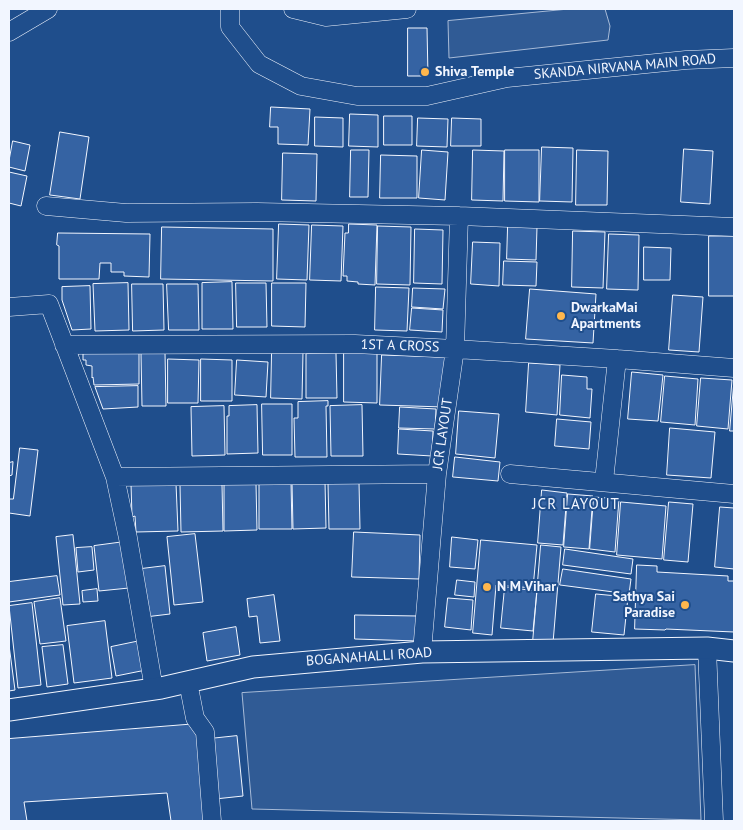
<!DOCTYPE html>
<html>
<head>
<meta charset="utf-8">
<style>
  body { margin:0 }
  #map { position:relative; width:743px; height:830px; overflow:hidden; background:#1f4e8c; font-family:"PT Sans",sans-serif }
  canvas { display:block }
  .frame { position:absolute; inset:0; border:10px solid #f2f6ff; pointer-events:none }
</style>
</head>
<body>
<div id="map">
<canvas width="743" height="830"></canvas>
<div class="frame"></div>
</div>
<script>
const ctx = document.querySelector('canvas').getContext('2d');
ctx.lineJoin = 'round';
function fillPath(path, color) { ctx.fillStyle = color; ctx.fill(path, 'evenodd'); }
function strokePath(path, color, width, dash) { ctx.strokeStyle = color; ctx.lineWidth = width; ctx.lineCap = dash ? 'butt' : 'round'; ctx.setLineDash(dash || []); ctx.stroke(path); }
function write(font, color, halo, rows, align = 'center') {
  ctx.font = font + ' "PT Sans",sans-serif'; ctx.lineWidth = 4; ctx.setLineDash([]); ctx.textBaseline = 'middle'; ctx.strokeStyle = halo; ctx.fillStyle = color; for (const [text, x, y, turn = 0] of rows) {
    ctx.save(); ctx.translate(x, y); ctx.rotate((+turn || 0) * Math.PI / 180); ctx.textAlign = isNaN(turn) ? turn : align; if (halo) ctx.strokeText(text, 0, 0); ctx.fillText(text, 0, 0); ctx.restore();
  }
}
const green = new Path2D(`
  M569,9h36l5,17 -2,14 -159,18 -1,-37z
  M695,665l6,155 -449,-11 -10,-116z`);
fillPath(green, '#305b95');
strokePath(green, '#a8bbd7', 1);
const building = new Path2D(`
  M408,28h19l1,48h-20z
  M271,107l39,2 -2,36 -30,-1v-17h-8z
  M350,114l28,1v32l-29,-1z
  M384,116h28v29h-28z
  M315,117l28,1v29l-28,-1z
  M418,118l30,1 -1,28 -30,-1z
  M452,118l29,1v27h-30z
  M60,132l29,5 -9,62 -30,-4z
  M13,141l17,4 -5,26 -16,-4v-6z
  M542,147l31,1 -1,54 -32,-1z
  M684,149l29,2 -3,53 -29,-2z
  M351,150h18l-1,47h-18z
  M422,150l26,2 -3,48 -26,-2z
  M473,150l31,1 -1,50 -31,-1z
  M505,150h34v52l-34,-1z
  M577,150l31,1 -1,54h-31z
  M283,153l34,1 -1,47 -34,-1z
  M381,155l36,1v42h-37z
  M9,172l18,4 -6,30 -12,-3z
  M279,224l30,1 -2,55 -30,-1z
  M349,224l28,1 -2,60 -17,-1v-2l-11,-1v-5h-4l2,-43h3z
  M312,225l31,1 -2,55 -31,-1z
  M378,226l33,1 -1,58 -33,-1z
  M508,226l29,1 -1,33 -29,-1z
  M162,227l111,2v52l-112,-2z
  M415,229l28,1 -1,54 -28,-1z
  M573,231l32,1 -2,56 -31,-1z
  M58,233l92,1 -1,43 -25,-1v-4h-13v-9h-11l-1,16h-40v-33l-2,-1z
  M609,234l30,1 -1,55 -31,-1z
  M709,236h25v60h-25z
  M473,242l27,1 -1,43 -28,-2z
  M644,247l27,1 -1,32h-26z
  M504,261l33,1 -1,24 -33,-1z
  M232,282l1,47h-31v-46z
  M128,283l1,47 -34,1 -2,-47z
  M236,283h30l1,44h-30z
  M272,283h34l-1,44 -33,-1z
  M132,284h31l1,46 -31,1z
  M167,284h31l1,46h-30z
  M90,286l1,43 -19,1 -10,-30v-13z
  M376,287l33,1 -2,43 -32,-1z
  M413,288l32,1 -2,20 -31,-2z
  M530,289l66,5 -3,49 -67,-4z
  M673,295l30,2 -4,55 -30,-2z
  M412,308l31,2 -1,22 -32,-2z
  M272,351l31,1 -1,47 -31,-1z
  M165,352l1,54h-24l-1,-53z
  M344,352l33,1v50l-33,-1z
  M139,353v31l-45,1 -1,-8 -1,1v-12l-6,-1v-5h-3v-6z
  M336,353l1,45h-31v-44z
  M382,355l64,2 -2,50 -64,-2z
  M168,359l31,1 -1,43h-30z
  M201,359l31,1v41h-31z
  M237,360l31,2 -2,35 -31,-2z
  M529,363l31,2 -3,50 -31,-3z
  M632,372l31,3 -5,46 -30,-2z
  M562,375l25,2v12h5l-2,29 -30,-3z
  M665,376l33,3 -3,46 -34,-3z
  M701,378l31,2 -4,49 -31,-3z
  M734,381v50h-4z
  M138,386v21l-35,2 -8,-22z
  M328,401v5h-2l1,51h-32l-1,-39h4v-16z
  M262,404h30v51h-29z
  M257,405l1,48 -31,1v-38h2v-10z
  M362,405l1,51h-32l-1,-50z
  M224,406l1,49 -33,1 -1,-49z
  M400,407l36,2 -1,20 -36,-1z
  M459,411l40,3 -4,44 -39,-4z
  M557,419l34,3 -2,27 -34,-3z
  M670,428l45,4 -4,46 -44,-3z
  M399,429l34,2 -1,25 -34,-2z
  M20,448l18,2 -8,66 -21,-3v-14h4z
  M455,457l45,5 -2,19 -45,-4z
  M13,462l-1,13 -3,1v-13z
  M325,481l1,47 -33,1 -1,-47z
  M291,482l1,47h-33v-46z
  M359,482l1,47h-31l-1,-46z
  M176,483l2,48 -42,1 -1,-16 -3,1 -1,-33z
  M256,483l1,47 -33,1v-47z
  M222,484l1,47 -42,1 -1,-47z
  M542,490l25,3 -4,52 -25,-2z
  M568,494l25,2 -4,53 -25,-2z
  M594,497l25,2 -4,53 -25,-3z
  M621,502l45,4 -4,53 -45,-4z
  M669,502l24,2 -5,58 -24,-2z
  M720,507l14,1v61l-19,-2z
  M354,532l66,3 -1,44 -67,-2z
  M195,534l8,68 -29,3 -7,-68z
  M73,535l7,69 -17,1 -7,-68z
  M452,537l26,3 -3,29 -25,-2z
  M481,540l56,5 -4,43 -37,-3 -4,50 -19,-2z
  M124,542l5,46 -30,3 -5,-45z
  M541,545l20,2 -8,96 -20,-1z
  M92,547l2,23 -16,2 -2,-24z
  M565,549l68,10 -2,15 -68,-9z
  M637,565l20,1v6l71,4v5h6v51l-68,-3 -1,1 -30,-1z
  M165,566l5,48 -25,3 -4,-48z
  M563,569l68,10 -2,15 -69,-9z
  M57,576l3,19 -51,7v-20z
  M457,580l18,2 -1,15 -19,-2z
  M505,587l32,4 -4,40 -32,-3z
  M97,589l1,12 -15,1 -1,-11z
  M596,594l32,3 -4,38 -32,-3z
  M274,595l6,46 -20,2 -3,-27 -8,1 -2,-18z
  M60,598l6,43 -26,3 -6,-42z
  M448,598l25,2 -2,30 -26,-3z
  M32,603l9,82 -23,3 -9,-82z
  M355,615l63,1v25l-63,-2z
  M105,621l7,57 -38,5 -7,-57z
  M236,627l4,28 -33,6 -4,-28z
  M140,641l6,29 -30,6 -5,-29z
  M9,645l6,45 -6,1z
  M63,645l5,39 -21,3 -5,-40z
  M197,724l7,97h-33l-4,-28 -143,9 3,19h-18v-82z
  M237,736l6,60 -28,3 -6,-60z`);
fillPath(building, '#3563a3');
strokePath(building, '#f2f6ff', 1);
const minor = new Path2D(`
  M230,9v18l29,37 42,22 56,10h70l80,-18 179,-18 48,-2
  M293,9l33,8 81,-8
  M9,32l39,-23
  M46,206l80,7 131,-1 202,4 275,11
  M9,307l40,-3 66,173 13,61 26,151
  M64,345l291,-1 100,5 162,10 117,9
  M510,474l224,20
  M115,477l322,-3
  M604,481l13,-122
  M707,648l7,173
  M422,652l15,-178 18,-125 4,-133
  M188,682l7,36 10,14 7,89`);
const tertiary = new Path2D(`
  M9,710l152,-22 92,-21 169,-15 285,-4 27,3`);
strokePath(minor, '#f2f6ff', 19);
strokePath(tertiary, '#f2f6ff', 23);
strokePath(minor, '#1f4e8c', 18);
strokePath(tertiary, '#1f4e8c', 21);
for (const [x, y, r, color] of [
  [425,72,5,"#ffb74d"],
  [561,316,5,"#ffb74d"],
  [487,587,5,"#ffb74d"],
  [685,605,5,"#ffb74d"]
]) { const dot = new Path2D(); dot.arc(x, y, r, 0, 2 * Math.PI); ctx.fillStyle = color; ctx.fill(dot); strokePath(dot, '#1f4e8c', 2); }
write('14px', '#f2f6ff', '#1f4e8c', [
  ["SKANDA NIRVANA MAIN ROAD",625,67,-5],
  ["1ST A CROSS",400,346,2],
  ["JCR LAYOUT",443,434,-82],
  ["BOGANAHALLI ROAD",369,657,-4]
]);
write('bold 14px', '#f2f6ff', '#1f4e8c', [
  ["Shiva Temple",435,72],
  ["DwarkaMai",571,308],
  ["Apartments",571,324],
  ["N M Vihar",497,587],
  ["Sathya Sai",675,597,"right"],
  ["Paradise",675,613,"right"]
], 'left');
ctx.letterSpacing = '1px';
write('15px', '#f2f6ff', '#1f4e8c', [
  ["JCR LAYOUT",576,505]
]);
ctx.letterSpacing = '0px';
</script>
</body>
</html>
